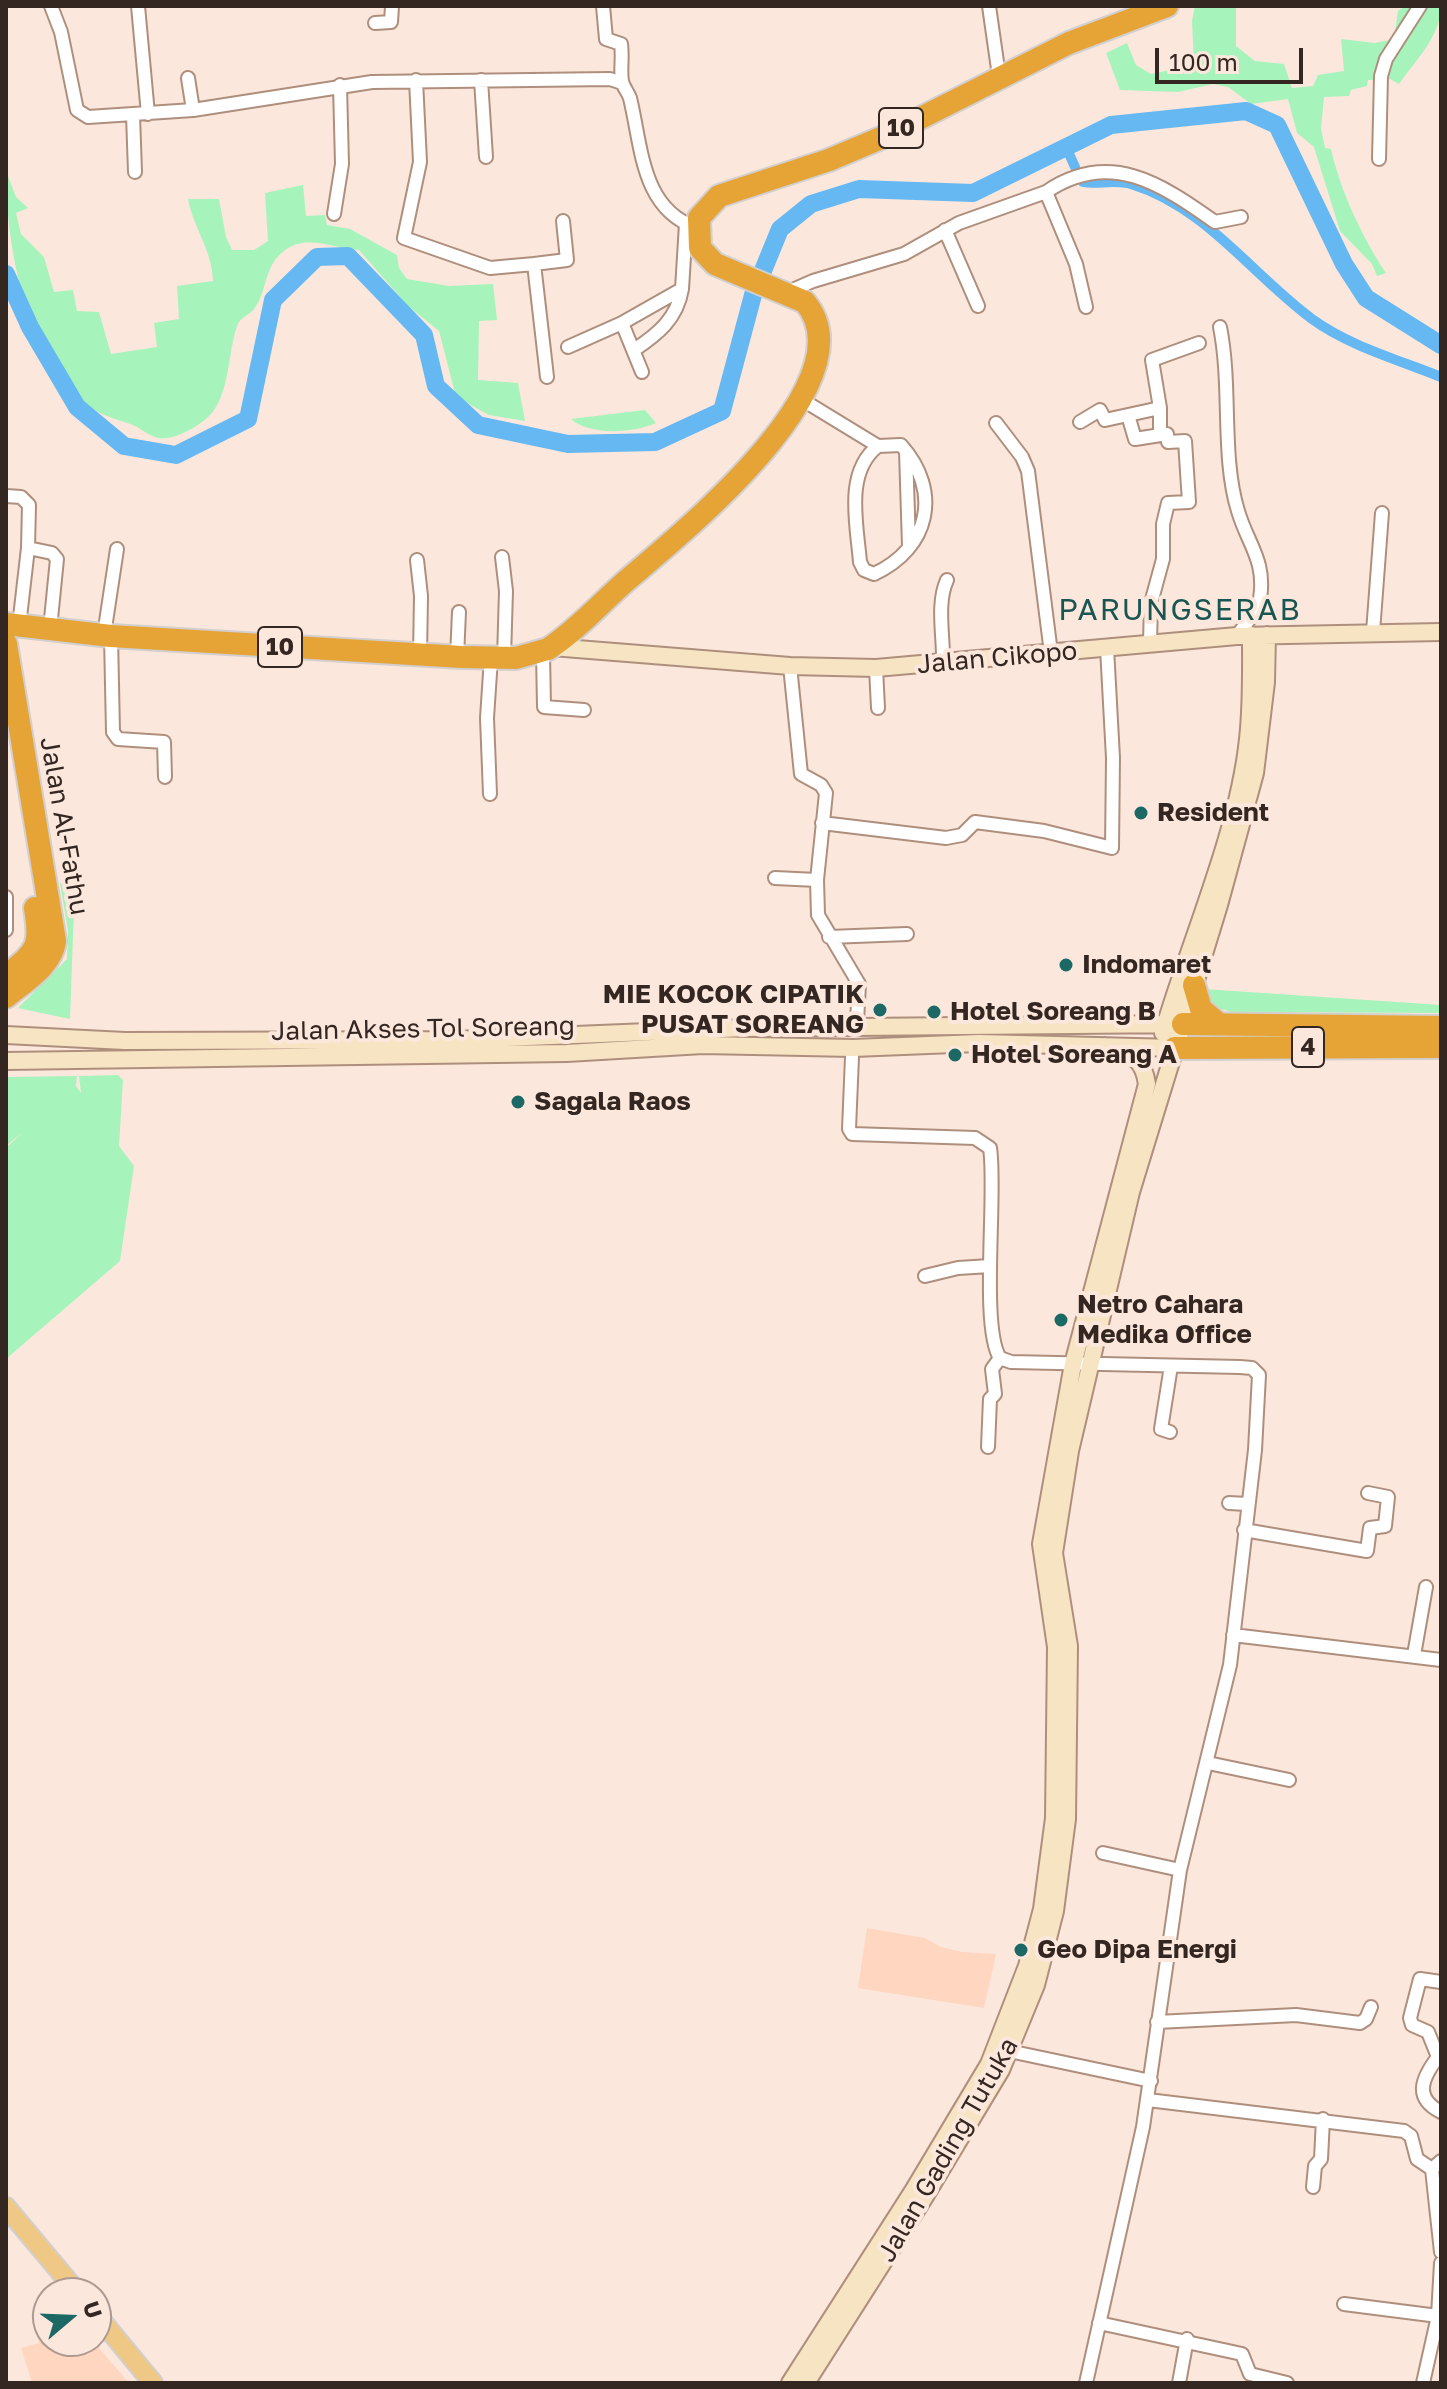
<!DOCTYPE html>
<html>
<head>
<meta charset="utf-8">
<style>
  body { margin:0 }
  #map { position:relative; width:1447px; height:2389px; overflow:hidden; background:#fce7dd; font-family:"Golos Text",sans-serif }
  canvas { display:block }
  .frame { position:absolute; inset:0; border:8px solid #342721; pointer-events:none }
  .north { position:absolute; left:32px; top:2277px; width:80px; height:80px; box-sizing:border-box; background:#fce7dd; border:2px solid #ac9a92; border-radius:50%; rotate:71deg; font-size:22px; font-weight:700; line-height:32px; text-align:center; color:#342721 }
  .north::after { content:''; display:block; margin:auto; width:28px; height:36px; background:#1b6864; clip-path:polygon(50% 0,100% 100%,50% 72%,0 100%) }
  .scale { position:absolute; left:1155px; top:48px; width:148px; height:36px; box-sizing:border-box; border:4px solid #342721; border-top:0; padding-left:10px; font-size:24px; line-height:28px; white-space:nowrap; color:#342721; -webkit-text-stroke:6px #fce7dd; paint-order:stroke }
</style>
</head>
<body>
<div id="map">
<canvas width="1447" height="2389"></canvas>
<div class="frame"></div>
<div class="north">U</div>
<div class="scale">100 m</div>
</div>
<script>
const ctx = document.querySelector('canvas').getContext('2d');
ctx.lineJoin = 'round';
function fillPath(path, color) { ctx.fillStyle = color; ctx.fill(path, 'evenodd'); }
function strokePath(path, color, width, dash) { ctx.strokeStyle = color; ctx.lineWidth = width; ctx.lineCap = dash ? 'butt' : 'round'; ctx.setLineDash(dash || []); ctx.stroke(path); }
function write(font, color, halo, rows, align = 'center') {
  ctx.font = font + ' "Golos Text",sans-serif'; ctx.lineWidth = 8; ctx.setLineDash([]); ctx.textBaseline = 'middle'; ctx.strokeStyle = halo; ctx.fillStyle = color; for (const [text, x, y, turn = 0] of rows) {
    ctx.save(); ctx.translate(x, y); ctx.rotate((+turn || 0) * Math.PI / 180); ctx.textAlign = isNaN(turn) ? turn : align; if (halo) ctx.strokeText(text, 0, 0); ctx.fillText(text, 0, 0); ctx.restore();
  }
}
fillPath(new Path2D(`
  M867,1928l58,10 16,9 21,5 34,2 -12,54 -126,-20z
  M48,2322v19h45l36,42h-97l-11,-35 18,-5 -4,-17z`), '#ffd6c0');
fillPath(new Path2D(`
  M1195,6h41v40l19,15 29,3 8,24 21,-2 5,-11 26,-4 -3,-32 34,4 19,-4 4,-28 7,-5h36c0,30 -26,55 -42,78l-9,-5 -22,1 -1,6 -16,4 -2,6 -25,1 -3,32 4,19 6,1c9,41 31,88 55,124l-9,3 -5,-12 -32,-33 -26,-84 -17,-14 -9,-34 -37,5 -23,-17 -15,-3 -35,8 -58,-2 -14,-37 21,-10 9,22 15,9 43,-9 -2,-44z
  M6,171l10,26 12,11 -12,5 5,21 23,23 10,35 19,-2 4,21 22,1 12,42 46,-7 -3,-24 25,-4 -2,-33 36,-5c-1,-32 -19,-51 -25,-82h31l7,38 6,13h22l14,-9 -3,-48 38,-8 3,31 19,-1 2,10 23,4 47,26 2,13 8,11 42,7 44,-2 4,36 -18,1 -1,59 40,3 7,38 -36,-6 -33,-18 -17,-66 -31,-25 -49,-56c-24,-1 -53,-17 -75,1 -21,16 -16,40 -30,58 -5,7 -14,8 -17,17 -9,26 -7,64 -25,87 -10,12 -38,28 -54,25 -8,-2 -14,-7 -21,-11 -14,-7 -32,-9 -45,-19 -66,-48 -86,-161 -86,-237z
  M645,410l11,13c-22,10 -66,13 -85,-4z
  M75,881l-5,138 -52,-11 49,-49 1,-28 -8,-48z
  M1204,989l237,16v8l-209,-1 -18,-5z
  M118,1075l5,5 -4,66 15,20 -14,95 -114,98v-211l17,-16 -17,14v-69l71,-1 -1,10 5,7 -2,-17z`), '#a6f4bb');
strokePath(new Path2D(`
  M1066,147l9,20
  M1083,182c13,3 32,-3 48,2 75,23 120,90 181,135 37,27 87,41 129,58`), '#66b8f2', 10);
strokePath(new Path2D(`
  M6,274l24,53 47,80 47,39 52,9 72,-36 25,-119 44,-43 31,-1 76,79 12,51 42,39 90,19 87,-2 67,-31 31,-116 27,-66 31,-25 48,-15 114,4 138,-68 135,-14 31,14 67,139 22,34 75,47`), '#66b8f2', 18);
const street = new Path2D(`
  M51,6l10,26 16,78 11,7 105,-7 179,-28 238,-3 12,4
  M138,6l10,108
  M603,6l3,33 15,5c2,13 -1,26 1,37 1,6 6,11 8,17 12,49 11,111 67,130
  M989,6l10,70
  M375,23l16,-1 1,-16
  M188,78l5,32
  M416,80l4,82 -16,76 86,30 44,-4
  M481,80l5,77
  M133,115l2,57
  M1379,159l2,-83 5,-17 34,-53
  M1046,192c63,-43 114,-9 169,30l26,-5
  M334,214l8,-50 -2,-79
  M945,230l33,76
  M788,292l25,-11 91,-27 55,-31 87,-31 30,72 10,43
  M622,323l20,49
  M1220,327c12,60 1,129 18,184 10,34 28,49 22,88 -3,14 -16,26 -23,37
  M568,347l54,-24 60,-34 4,-65
  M634,350c24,-16 43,-31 48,-61
  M547,377l-13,-113 33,-4 -4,-39
  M801,399l77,47 23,-1c41,46 29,103 -27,129l-10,-4 -4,-8c-3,-37 -16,-90 18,-116
  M1160,408l-8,-48 47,-17
  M1128,415l7,24 32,-5 1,8 17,-1 4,61 -21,1 -5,21v35l-12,44 -1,40
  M1080,422l20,-12 5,10 55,-12v27
  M996,423l26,34 6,14 23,182
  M906,451l3,95
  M6,496l15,1 8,8 -1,43
  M502,557l4,34 -2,67
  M417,560l4,36 -1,59
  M19,626l9,-78 24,5 5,6 -7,70
  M1373,632l9,-119
  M104,635l13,-86
  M111,636l2,96 5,7 46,3 1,35
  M543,652l1,55 40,3
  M457,657l2,-45
  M943,664c1,-27 -7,-60 4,-84
  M790,666l11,108 20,11 5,8 -9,87 1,35 41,69 -2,37
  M876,668l2,40
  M490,794l-3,-76 4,-60
  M822,823l124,15 16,-3 13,-13 69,9 68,17 1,-90 -6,-110
  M775,878l42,2
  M6,897v33
  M829,937l78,-3
  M852,1057l-3,72 3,5 123,4 15,10c7,44 -10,179 10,210l11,4 229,5 12,1 7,7 -4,75 -25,215 -50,205 -37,257 -57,256
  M925,1276l33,-8 32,-2
  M1170,1432l-9,-3 10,-63
  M988,1447l2,-48 5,-5 -3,-25 8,-11
  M1229,1503l18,1
  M1244,1530l123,21 3,-23 15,-2 3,-29 -20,-4
  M1233,1635l208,25
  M1414,1655l12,-68
  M1208,1763l81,17
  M1103,1853l77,17
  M1441,1982l-21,-3 -10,39 2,7 16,7 10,25c-16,21 -25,41 3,55
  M1157,2022l139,-7 64,8 6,-4 5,-12
  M1009,2051l142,30
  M1148,2100l256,31 7,5 6,23 15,10
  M1441,2161l-9,8 9,83
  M1313,2187l2,-21 6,-7 2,-40
  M1344,2304l94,12
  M1099,2323l143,31 8,20 37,9
  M1179,2383l8,-44
  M1423,2383l15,-67 3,-53`);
const secondary = new Path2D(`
  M552,647l238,19 86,2 361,-32 204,-4
  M1163,1033c27,-93 75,-199 85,-294 4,-35 3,-70 3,-104
  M6,1035l119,6 329,-1 291,-12 438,-4
  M6,1061l561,-8 136,-8 150,3 126,-5 196,5
  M790,2383l123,-192 76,-127 38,-98 15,-57 12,-91 2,-171 -15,-103 32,-180 74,-280c-4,-28 -18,-30 -42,-38
  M806,2383l118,-185 77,-128 35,-85 19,-74 12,-92 2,-173 -15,-93 16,-102 61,-259 88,-287 36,-132 11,-91 1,-47`);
const primary = new Path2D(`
  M6,2207l72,86
  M96,2314l57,69`);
const highway = new Path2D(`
  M6,624l105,12 351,21 54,1 32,-9c28,-18 53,-46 78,-68 52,-45 246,-199 179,-279l-90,-38 -15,-16 -1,-30 20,-22 110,-36 52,-22 188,-95 98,-37
  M6,644l49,297c-3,25 -31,41 -49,56
  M6,976c30,-25 36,-28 29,-68
  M1194,985l7,24 18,15
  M1183,1024l258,3
  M1175,1048l266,-1`);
strokePath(street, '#ae8f7e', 16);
strokePath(secondary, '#ae8f7e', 20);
strokePath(primary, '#d2cfce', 22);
strokePath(highway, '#d2cfce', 26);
strokePath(street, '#fff', 12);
strokePath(secondary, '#f7e4c2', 16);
strokePath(primary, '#efc886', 18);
strokePath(highway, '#e5a435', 22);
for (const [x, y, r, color] of [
  [1141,813,8,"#1b6864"],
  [1066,965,8,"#1b6864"],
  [880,1010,8,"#1b6864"],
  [934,1012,8,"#1b6864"],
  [955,1055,8,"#1b6864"],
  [518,1102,8,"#1b6864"],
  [1061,1320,8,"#1b6864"],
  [1021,1950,8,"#1b6864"]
]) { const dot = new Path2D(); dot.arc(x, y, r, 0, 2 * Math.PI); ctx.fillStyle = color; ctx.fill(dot); strokePath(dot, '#fce7dd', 3); }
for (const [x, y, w] of [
  [901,128,44],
  [280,647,44],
  [1308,1047,32]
]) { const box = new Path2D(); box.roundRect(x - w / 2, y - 20, w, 40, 6); ctx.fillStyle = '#fce7dd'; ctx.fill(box); strokePath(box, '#342721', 2); }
write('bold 24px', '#342721', null, [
  ["10",901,128],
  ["10",280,647],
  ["4",1308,1047]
]);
write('26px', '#342721', '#fce7dd', [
  ["Jalan Cikopo",997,658,-5],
  ["Jalan Al-Fathu",64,826,80],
  ["Jalan Akses Tol Soreang",423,1029,-1],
  ["Jalan Gading Tutuka",948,2150,-60]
]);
write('bold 26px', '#342721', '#fce7dd', [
  ["Resident",1157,813],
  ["Indomaret",1082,965],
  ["MIE KOCOK CIPATIK",864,995,"right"],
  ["PUSAT SOREANG",864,1025,"right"],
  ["Hotel Soreang B",950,1012],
  ["Hotel Soreang A",971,1055],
  ["Sagala Raos",534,1102],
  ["Netro Cahara",1077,1305],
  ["Medika Office",1077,1335],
  ["Geo Dipa Energi",1037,1950]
], 'left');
ctx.letterSpacing = '2px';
write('30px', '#195551', '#fce7dd', [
  ["PARUNGSERAB",1180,610]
]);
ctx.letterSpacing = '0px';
</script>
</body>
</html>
